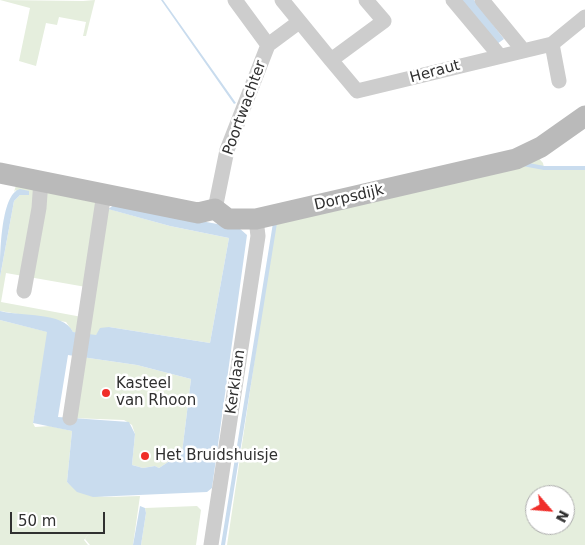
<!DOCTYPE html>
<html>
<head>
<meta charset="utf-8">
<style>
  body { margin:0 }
  #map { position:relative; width:585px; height:545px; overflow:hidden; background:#fff; font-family:"DejaVu Sans",sans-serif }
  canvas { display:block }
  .north { position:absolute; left:525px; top:485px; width:50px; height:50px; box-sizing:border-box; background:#fff; border:1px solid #acacac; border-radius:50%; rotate:117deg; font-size:14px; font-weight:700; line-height:20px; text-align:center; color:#303030 }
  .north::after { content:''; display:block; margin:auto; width:18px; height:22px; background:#f02d29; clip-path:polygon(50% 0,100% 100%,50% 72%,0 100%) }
  .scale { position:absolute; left:10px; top:512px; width:95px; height:22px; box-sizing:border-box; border:2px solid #303030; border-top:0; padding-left:6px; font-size:15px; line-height:18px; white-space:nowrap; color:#303030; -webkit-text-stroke:4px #fff; paint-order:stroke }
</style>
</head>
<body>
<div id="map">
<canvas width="585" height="545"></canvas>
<div class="north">N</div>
<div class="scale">50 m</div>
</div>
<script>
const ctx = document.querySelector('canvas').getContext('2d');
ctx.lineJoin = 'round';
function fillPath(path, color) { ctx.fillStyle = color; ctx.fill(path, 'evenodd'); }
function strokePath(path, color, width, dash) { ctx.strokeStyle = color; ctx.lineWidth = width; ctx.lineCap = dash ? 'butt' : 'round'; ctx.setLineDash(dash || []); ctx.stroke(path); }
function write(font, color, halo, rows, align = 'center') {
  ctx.font = font + ' "DejaVu Sans",sans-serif'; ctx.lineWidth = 5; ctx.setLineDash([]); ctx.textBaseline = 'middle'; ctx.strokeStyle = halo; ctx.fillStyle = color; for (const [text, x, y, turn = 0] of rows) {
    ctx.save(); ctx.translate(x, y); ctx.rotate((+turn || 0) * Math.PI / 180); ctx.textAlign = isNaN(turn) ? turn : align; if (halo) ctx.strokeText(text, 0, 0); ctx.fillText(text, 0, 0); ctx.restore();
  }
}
fillPath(new Path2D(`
  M0,0l83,1 12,-1 -9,36h-3l3,-14 -27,-5 -2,8 -11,-2 -10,43 -17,-5 11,-53z
  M536,155l7,8 1,5h41v377h-358l48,-322zM535,495h30v30h-30z
  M18,179l80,18 -12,90 -80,-14 -5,29 81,15 -2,17 -7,-2 -7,-10 -66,-11v-34l14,-76 6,-6 -4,-5 -2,2z
  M105,208l65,18 59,12 -19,105 -101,-16 -13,8h-10z
  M0,320l48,12 -15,91 2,4 15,-1 22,5 -5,51c21,20 45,14 73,14l-7,49h-43l-5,-6 5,-7 -6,8 4,5h-88z
  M82,357l55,8 54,14 -9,74 -23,15 -4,-2 -12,2 -11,-3 3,-31 -3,-9 -8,-5 -52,-2z
  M197,506l4,4 -5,35h-55l5,-32 -1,-5z`), '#e5eedd');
fillPath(new Path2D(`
  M161,0h2l73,103 -2,1z
  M460,0h14l30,39 -7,5z
  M20,189l9,2v4h-9l-6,6 -14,76c0,-18 0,-83 20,-88z
  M114,205l125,23 8,7 -35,253 -5,4 -114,5 -16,-5 -10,-10 5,-51 -39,-8 14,-91 -47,-12v-9c21,6 63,0 73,21l23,3 4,-7 9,-1 101,16 19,-105 -59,-12 -62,-17zM68,355l69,10 54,14 -9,74 -23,15 -4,-2 -12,2 -11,-3 3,-31 -6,-12 -71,-5z
  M140,506l5,2 1,5 -5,32h-8z`), '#c9dcee');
strokePath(new Path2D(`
  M523,164l21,4h41
  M223,545l52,-322`), '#c9dcee', 4);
strokePath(new Path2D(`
  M235,0l33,45
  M282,0l49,60 53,-39 -18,-21
  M453,0l46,55
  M482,0l41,50
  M552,44l7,37
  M331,60l26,31 195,-47 33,-27
  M215,209l12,-59 41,-105 31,-23
  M24,291l15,-83 2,-28
  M70,418l34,-225
  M211,545l47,-309 -2,-17`), '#cdcdcd', 15);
strokePath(new Path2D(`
  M0,173l198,40 17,-4 13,10h28l260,-60 25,-12 44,-31`), '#bababa', 21);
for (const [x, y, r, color] of [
  [106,393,5,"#f02d29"],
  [145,456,5,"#f02d29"]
]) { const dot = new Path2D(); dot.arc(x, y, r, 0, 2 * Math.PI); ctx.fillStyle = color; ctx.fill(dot); strokePath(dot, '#fff', 2); }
write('15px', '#303030', '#fff', [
  ["Heraut",435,72,-15],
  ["Poortwachter",245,108,-70],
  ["Dorpsdijk",349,198,-13],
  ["Kerklaan",236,382,-82]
]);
write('15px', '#303030', '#fff', [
  ["Kasteel",116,384],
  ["van Rhoon",116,401],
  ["Het Bruidshuisje",155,456]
], 'left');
</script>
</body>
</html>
